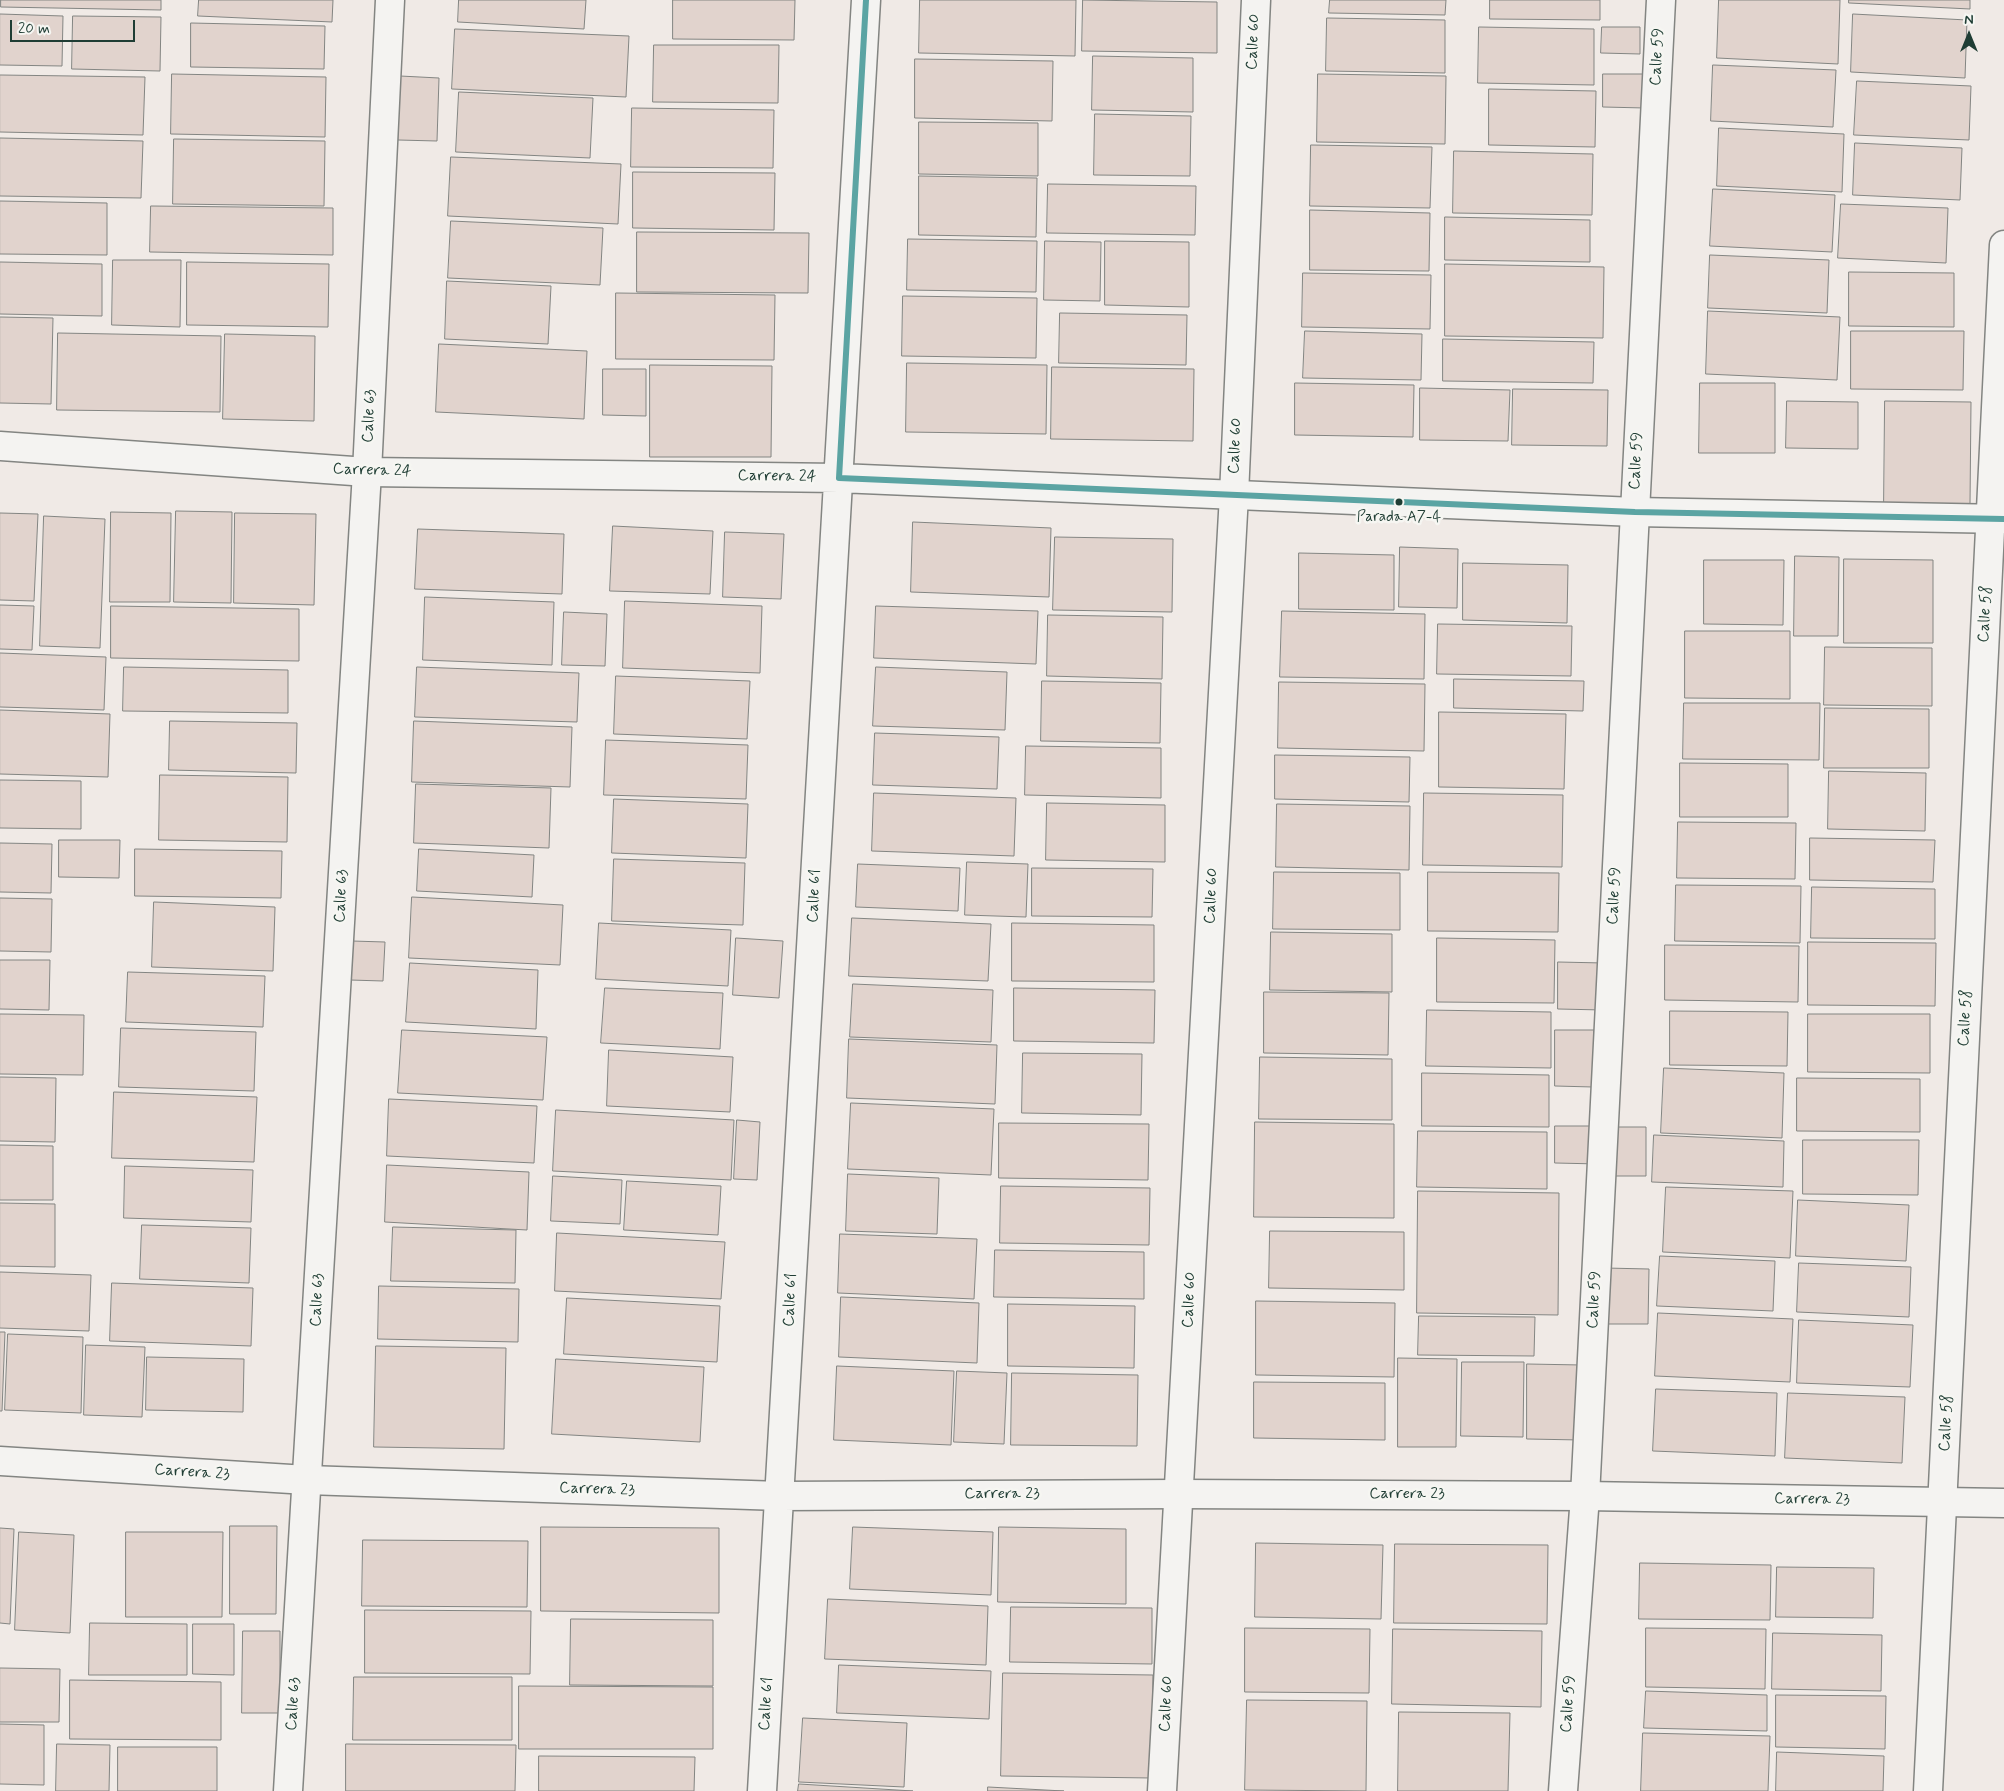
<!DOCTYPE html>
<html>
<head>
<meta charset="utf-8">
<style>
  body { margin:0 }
  #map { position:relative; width:2004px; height:1791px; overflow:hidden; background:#f0eae6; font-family:Mynerve,sans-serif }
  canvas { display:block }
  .north { position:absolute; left:1944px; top:10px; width:50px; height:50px; -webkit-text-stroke:4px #f6f6f2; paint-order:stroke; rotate:0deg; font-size:14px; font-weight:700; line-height:20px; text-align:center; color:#1f3d34 }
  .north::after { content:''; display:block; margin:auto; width:18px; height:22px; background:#1f3d34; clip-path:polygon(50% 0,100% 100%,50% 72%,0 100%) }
  .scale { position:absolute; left:10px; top:20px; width:125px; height:22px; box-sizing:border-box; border:2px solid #1f3d34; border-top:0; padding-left:6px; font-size:15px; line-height:18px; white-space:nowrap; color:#1f3d34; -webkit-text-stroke:4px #f6f6f2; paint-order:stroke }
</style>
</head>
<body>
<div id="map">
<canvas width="2004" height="1791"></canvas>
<div class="north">N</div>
<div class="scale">20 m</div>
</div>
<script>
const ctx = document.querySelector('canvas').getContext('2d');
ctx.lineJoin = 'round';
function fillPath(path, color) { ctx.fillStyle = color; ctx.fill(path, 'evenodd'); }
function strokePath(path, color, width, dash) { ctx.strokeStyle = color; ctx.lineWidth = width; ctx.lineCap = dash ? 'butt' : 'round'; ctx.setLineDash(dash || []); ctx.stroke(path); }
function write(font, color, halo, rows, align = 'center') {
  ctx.font = font + ' Mynerve,sans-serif'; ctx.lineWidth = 5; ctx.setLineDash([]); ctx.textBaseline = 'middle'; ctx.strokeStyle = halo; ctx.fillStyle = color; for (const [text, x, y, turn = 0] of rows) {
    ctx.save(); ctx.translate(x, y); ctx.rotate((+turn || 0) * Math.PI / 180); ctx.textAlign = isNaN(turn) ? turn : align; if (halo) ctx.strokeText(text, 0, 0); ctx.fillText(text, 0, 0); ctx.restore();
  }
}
const building = new Path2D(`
  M1,0h160v10l-160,-3z
  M199,0h134l-1,22 -134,-6z
  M459,0h127l-2,29 -126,-7z
  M673,0h122l-1,40 -121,-1z
  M920,0h156l-1,56 -156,-3z
  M1083,0l134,2v51l-135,-2z
  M1330,0h116l-1,15 -116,-2z
  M1490,0h110v20l-110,-1z
  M1719,0h121l-2,64 -121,-6z
  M1849,0h121v9l-121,-6z
  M0,14l63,2 -1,50 -62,-1z
  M1853,14l114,6 -2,58 -114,-6z
  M73,16l88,1 -1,54 -88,-2z
  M1327,18l118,2v53l-119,-2z
  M191,23l134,3 -1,43 -133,-2z
  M1479,27l115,2v56l-116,-2z
  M1602,27h38v27l-39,-1z
  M455,29l174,7 -3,61 -174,-8z
  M654,45h125l-1,58 -125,-1z
  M1093,56l100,2v54l-101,-2z
  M915,59l138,2 -1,60 -137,-3z
  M1713,65l123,5 -3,57 -122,-6z
  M172,74l154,3 -1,60 -154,-3z
  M1318,74l128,2 -1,68 -128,-2z
  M1603,74h43l-1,34 -42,-1z
  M0,75l145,2 -2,58 -143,-3z
  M400,76l39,2 -2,63 -39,-1z
  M1857,81l114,5 -2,54 -115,-5z
  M1489,89l107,2 -1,56 -106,-2z
  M459,92l134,6 -3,60 -134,-6z
  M632,108l142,2 -1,58 -142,-1z
  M1095,114l96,2 -1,60 -96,-1z
  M919,122l119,1v53l-119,-2z
  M1719,128l125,6 -2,58 -125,-6z
  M0,138l143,3 -2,57 -141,-2z
  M174,139l151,2 -1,65 -151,-2z
  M1855,143l107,5 -2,52 -107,-5z
  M1311,145l121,2 -2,61 -120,-2z
  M1454,151l139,3 -1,61 -139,-2z
  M451,157l170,7 -3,60 -170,-8z
  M633,172l142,1 -1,57 -141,-2z
  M919,176l118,2 -1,59 -117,-2z
  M1048,184l148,2 -1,49 -148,-2z
  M1713,189l122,6 -3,57 -122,-6z
  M0,201l107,2v52l-107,-1z
  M1841,204l107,4 -2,55 -108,-5z
  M151,206l182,2v47l-183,-3z
  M1310,210l120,3 -1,58 -119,-1z
  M1445,217l145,3v42l-145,-2z
  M451,221l152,7 -3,57 -152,-7z
  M637,232l172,1 -1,60 -171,-1z
  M908,239l129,2 -1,51 -129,-2z
  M1045,241l56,1 -1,59 -56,-1z
  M1105,241l84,1v65l-84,-2z
  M1710,255l119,5 -2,53 -119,-5z
  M113,260h68l-1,67 -68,-2z
  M0,262l102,2v52l-102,-2z
  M187,262l142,2 -1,63 -141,-2z
  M1445,264l159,3 -1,71 -158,-2z
  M1849,272l105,1v54l-105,-1z
  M1303,273l128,2 -1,54 -128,-2z
  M447,281l104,5 -3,58 -103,-5z
  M616,293l159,2 -1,65 -158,-1z
  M903,296l134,2 -1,60 -134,-2z
  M1708,311l132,6 -3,63 -131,-6z
  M1060,313l127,2 -1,50 -127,-2z
  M0,317l53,1 -2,86 -51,-1z
  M1305,331l117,3 -1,46 -118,-2z
  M1851,331h113l-1,59 -112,-1z
  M58,333l163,3 -1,76 -163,-2z
  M225,334l90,2 -1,85 -91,-2z
  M1443,339l151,3 -1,41 -150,-2z
  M439,344l148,7 -3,68 -148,-7z
  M907,363l140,2 -1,69 -140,-2z
  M650,365l122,1 -1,91h-121z
  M1052,367l142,2 -1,72 -142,-2z
  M603,369h43v47l-43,-1z
  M1295,383l119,2 -1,52 -118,-2z
  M1700,383h75v70h-76z
  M1420,388l90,2 -2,51 -88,-1z
  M1513,389l95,1 -1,56 -95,-1z
  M1787,401l71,1v47l-72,-1z
  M1885,401l86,1 -1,102h-86z
  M176,511l56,1 -1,91 -57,-1z
  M111,512l60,1 -1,89h-60z
  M0,513l38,1 -4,87 -34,-1z
  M235,513l81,1 -2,91 -80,-2z
  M44,516l61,3 -5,129 -60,-2z
  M913,522l138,6 -2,69 -138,-5z
  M613,526l100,5 -3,63 -100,-3z
  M418,529l146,5 -2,60 -147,-5z
  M725,532l59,2 -3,65 -58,-2z
  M1055,537l118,2 -1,73 -119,-2z
  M1400,547l58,2 -1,59 -58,-1z
  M1299,553l95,2v55l-95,-1z
  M1795,556l44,1 -1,79h-44z
  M1844,559l89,1v83h-89z
  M1704,560h80l-1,65 -79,-1z
  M1463,563l105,2 -1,58 -104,-3z
  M425,597l129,5 -2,63 -129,-5z
  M625,601l137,5 -2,67 -137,-5z
  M0,605l34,1 -2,44 -32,-1z
  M111,606l188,3v52l-188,-3z
  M876,606l162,5 -2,53 -162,-6z
  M1282,611l143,3 -1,65 -144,-2z
  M564,612l43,2 -2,52 -43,-1z
  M1048,615l115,2 -1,62 -115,-3z
  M1438,624l134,2 -1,50 -134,-2z
  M1685,631h105v68l-105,-1z
  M1825,647l107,1v58l-108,-1z
  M0,653l106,4 -2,53 -104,-3z
  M124,667l164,3v43l-165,-2z
  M417,667l162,6 -2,49 -162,-5z
  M876,667l131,5 -2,58 -132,-4z
  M616,676l134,5 -3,58 -133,-5z
  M1454,679l130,2 -1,30 -129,-3z
  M1042,681l119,2 -1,60 -119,-2z
  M1279,682l146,2 -1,67 -146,-3z
  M1684,703h136l-1,57 -136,-1z
  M1825,708l104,1v59h-105z
  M0,710l110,4 -2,63 -108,-3z
  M1439,712l127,2 -2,75 -125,-2z
  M170,721l127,2 -1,50 -127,-3z
  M414,721l158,6 -2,60 -158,-5z
  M875,733l124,4 -2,52 -124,-4z
  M606,740l142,5 -2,54 -142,-4z
  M1026,746l135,2v50l-136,-3z
  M1275,755l135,2 -1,45 -134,-3z
  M1680,763l108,1v53h-108z
  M1829,771l97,2 -1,58 -97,-2z
  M160,775l128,2 -1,65 -128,-2z
  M0,780l81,1v48l-81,-1z
  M416,784l135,4 -2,60 -135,-5z
  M874,793l142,5 -2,58 -142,-5z
  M1424,793l139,2 -1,72 -139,-2z
  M614,799l134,5 -2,54 -134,-5z
  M1047,803l118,2v57l-119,-2z
  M1277,804l133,2 -1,64 -133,-3z
  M1678,822l118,1 -1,56 -118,-1z
  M1810,838l125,2 -2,42 -123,-2z
  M59,840h61l-1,38 -60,-1z
  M0,843l52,1 -1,49 -51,-1z
  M135,849l147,2 -1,47 -146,-2z
  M419,849l115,6 -2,42 -115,-6z
  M614,859l131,4 -2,62 -131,-4z
  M967,862l61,2 -2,53 -61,-2z
  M858,864l102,4 -2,43 -102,-4z
  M1032,868l121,1 -1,48 -120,-1z
  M1274,872l126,1v57l-127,-1z
  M1428,872l131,1 -1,59 -130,-1z
  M1676,885l125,1 -1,57 -125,-2z
  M1812,887l123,2v50l-124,-1z
  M412,897l151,8 -3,60 -151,-7z
  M0,898l52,1 -1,53 -51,-1z
  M154,902l121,5 -2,64 -121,-4z
  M852,918l139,6 -3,57 -139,-5z
  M599,923l132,7 -3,56 -132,-7z
  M1012,923l142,2v57l-142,-1z
  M1271,932l121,2v58l-122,-2z
  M736,938l47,3 -4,57 -46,-3z
  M1437,938l118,2 -1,63 -117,-1z
  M352,941l33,1 -2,39 -33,-1z
  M1808,942l128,1 -1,63 -127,-1z
  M1665,945l134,1 -1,56 -133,-2z
  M0,960h50l-1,50 -49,-1z
  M1558,962l46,1 -1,47 -45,-1z
  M410,963l128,7 -2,59 -130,-7z
  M128,972l137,4 -2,51 -137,-5z
  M853,984l140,6 -2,52 -141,-5z
  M605,988l118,5 -3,56 -119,-6z
  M1014,988l141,2 -1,53 -140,-2z
  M1264,992l125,1 -1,62 -124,-2z
  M1427,1010l124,2v56l-125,-2z
  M1670,1011l118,1 -1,54 -117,-1z
  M0,1014l84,1 -1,60 -83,-1z
  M1808,1014h122v59l-122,-1z
  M121,1028l135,4 -2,59 -135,-4z
  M402,1030l145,7 -4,63 -145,-7z
  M1555,1030h39l-1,57 -38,-1z
  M849,1039l148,6 -2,59 -148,-6z
  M609,1050l124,7 -3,55 -123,-6z
  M1023,1053l119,1 -1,61 -119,-2z
  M1260,1057l132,2v61l-133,-1z
  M1664,1068l120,5 -2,65 -121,-5z
  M1422,1073l127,2v52l-127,-1z
  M0,1077l56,1 -1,64 -55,-1z
  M1797,1078l123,1v53l-123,-1z
  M114,1092l143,5 -3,65 -142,-4z
  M389,1099l148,7 -3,57 -147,-7z
  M851,1103l143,6 -3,66 -143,-6z
  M556,1110l178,10 -3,60 -178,-9z
  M737,1120l23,2 -3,58 -23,-1z
  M1255,1122l139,2v94l-140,-1z
  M999,1123l150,1 -1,56 -149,-2z
  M1555,1126h44v38l-44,-1z
  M1611,1127h35v49h-35z
  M1418,1131l129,1v57l-130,-2z
  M1654,1135l130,6 -1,46 -131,-5z
  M1803,1140h116l-1,55 -115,-1z
  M0,1145l53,1v54h-53z
  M387,1165l142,7 -2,58 -142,-8z
  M125,1166l128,4 -2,52 -127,-4z
  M848,1174l91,4 -2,56 -91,-3z
  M553,1176l69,4 -2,44 -69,-3z
  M627,1181l94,5 -3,49 -94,-5z
  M1001,1186l149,2 -1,57 -149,-2z
  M1666,1187l127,4 -3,67 -127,-6z
  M1418,1191l141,2 -1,122 -141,-2z
  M1798,1200l111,5 -3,56 -110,-5z
  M0,1203l55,1v63l-55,-1z
  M142,1225l109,3 -2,55 -109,-4z
  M393,1227l123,3 -1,53 -124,-2z
  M1270,1231l134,1v58l-135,-2z
  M557,1233l168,9 -4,57 -166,-8z
  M840,1234l137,5 -3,60 -136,-6z
  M995,1250l149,2v47l-150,-2z
  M1660,1256l115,5 -2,50 -116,-5z
  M1799,1263l112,4 -2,50 -112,-5z
  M1605,1268l44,1 -1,55h-43z
  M0,1272l91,3 -2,56 -89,-3z
  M112,1283l141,5 -2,58 -141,-5z
  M379,1286l140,3 -1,53 -140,-3z
  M841,1297l138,6 -2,60 -138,-6z
  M567,1298l153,8 -3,56 -153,-8z
  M1256,1301l139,2 -1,74 -138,-2z
  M1008,1304l127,2 -1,62 -126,-2z
  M1658,1313l135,6 -3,63 -135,-6z
  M1419,1316l116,1 -1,39 -116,-1z
  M1799,1320l114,5 -3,62 -113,-4z
  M0,1332h5l-3,79h-2z
  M8,1334l75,3 -2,76 -76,-3z
  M86,1345l59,2 -3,70 -58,-2z
  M376,1346l130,2 -2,101 -130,-2z
  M147,1357l97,2 -1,53 -97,-2z
  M1398,1358l59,1 -1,88h-58z
  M556,1359l148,8 -4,75 -148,-8z
  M1462,1362h62l-1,75 -62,-1z
  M1527,1364l55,1 -1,75 -54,-1z
  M837,1366l117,5 -3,74 -117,-5z
  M957,1371l50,2 -3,71 -50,-2z
  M1012,1373l126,2 -1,71 -126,-1z
  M1254,1382l131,1v57l-131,-2z
  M1656,1389l121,4 -2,63 -122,-5z
  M1788,1393l117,4 -3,66 -117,-5z
  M230,1526h47l-1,88h-46z
  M541,1527l178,1v85l-178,-2z
  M853,1527l140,5 -2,63 -141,-6z
  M999,1527l127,2v75l-128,-2z
  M0,1528l14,1 -4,95 -10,-1z
  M19,1532l55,3 -4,98 -55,-3z
  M126,1532h97l-1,85h-96z
  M363,1540l165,1 -1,66 -165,-1z
  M1256,1543l127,2 -2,74 -126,-2z
  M1395,1544l153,1 -1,79 -153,-1z
  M1640,1563l131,2 -1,55 -131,-1z
  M1777,1567l97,1 -1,50 -97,-1z
  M828,1599l160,7 -2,59 -161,-6z
  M1011,1607l141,1v56l-142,-2z
  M365,1610l166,1 -1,63 -165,-1z
  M571,1619l142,1v66l-143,-1z
  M90,1623l97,1v51h-98z
  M193,1624h41v51l-41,-1z
  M1245,1628l125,1 -1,64 -124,-1z
  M1646,1628l120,1 -1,60 -119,-2z
  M1393,1629l149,2 -1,76 -149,-3z
  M243,1631h37v82h-38z
  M1773,1633l109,2 -1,56 -109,-2z
  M839,1665l152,6 -2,48 -152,-6z
  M0,1668l60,1 -1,53h-59z
  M1003,1673l150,2 -1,103 -151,-2z
  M354,1677h158v63h-159z
  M70,1680l151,2v58l-151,-1z
  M519,1686l194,1v62h-194z
  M1646,1691l121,4v36l-123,-3z
  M1776,1695l110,1 -1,53 -109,-2z
  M1247,1700l120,1 -1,90 -121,-1z
  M1399,1712l111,1 -2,78h-110z
  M803,1718l104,5 -3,64 -105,-5z
  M0,1724l44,1v60l-44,-1z
  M1643,1733l127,3 -2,55h-127z
  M57,1744l53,1 -1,46h-53z
  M346,1744l170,1 -1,46h-169z
  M118,1747h99v44h-99z
  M1777,1752l107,4 -1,35h-107z
  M539,1756l156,1 -1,34h-155z
  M799,1784l114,7h-115z
  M988,1787l76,4h-76z`);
fillPath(building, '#e1d3cd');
strokePath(building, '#838582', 1);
const minor = new Path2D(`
  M288,1791l79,-1319 23,-472
  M1162,1791l72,-1296 22,-495
  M1563,1791l22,-295 76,-1496
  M1928,1791l76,-1546`);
const tertiary = new Path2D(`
  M0,446l367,26 472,6 796,34 369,7
  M0,1461l307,19 473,16 399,-2 406,2 419,7
  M762,1791l104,-1791`);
strokePath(minor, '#838582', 31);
strokePath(tertiary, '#838582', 31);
strokePath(minor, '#f4f3f1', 28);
strokePath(tertiary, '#f4f3f1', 28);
strokePath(new Path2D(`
  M866,0l-27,478 796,34 369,7`), '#5ba4a3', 6);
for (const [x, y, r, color] of [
  [1399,502,4.5,"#1f3d34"]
]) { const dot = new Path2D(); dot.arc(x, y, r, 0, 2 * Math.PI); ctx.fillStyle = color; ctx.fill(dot); strokePath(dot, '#f6f6f2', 2); }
write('15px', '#1f3d34', '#f6f6f2', [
  ["Parada A7-4",1399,518]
]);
write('16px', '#1f3d34', '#f6f6f2', [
  ["Calle 60",1254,42,-87],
  ["Calle 59",1658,57,-87],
  ["Calle 63",370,416,-87],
  ["Calle 60",1236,446,-87],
  ["Calle 59",1637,461,-87],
  ["Carrera 24",372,471,2],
  ["Carrera 24",777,477,1],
  ["Calle 58",1986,614,-87],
  ["Calle 63",342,896,-87],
  ["Calle 61",815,896,-87],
  ["Calle 60",1212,896,-87],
  ["Calle 59",1615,896,-87],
  ["Calle 58",1966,1018,-87],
  ["Calle 63",318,1300,-87],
  ["Calle 61",791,1300,-87],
  ["Calle 60",1190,1300,-87],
  ["Calle 59",1595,1300,-87],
  ["Calle 58",1947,1423,-87],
  ["Carrera 23",192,1473,4],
  ["Carrera 23",597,1490,2],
  ["Carrera 23",1002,1495],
  ["Carrera 23",1407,1495],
  ["Carrera 23",1812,1500,1],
  ["Calle 63",294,1704,-86],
  ["Calle 61",767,1704,-86],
  ["Calle 60",1167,1704,-87],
  ["Calle 59",1569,1704,-86]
]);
</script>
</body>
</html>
